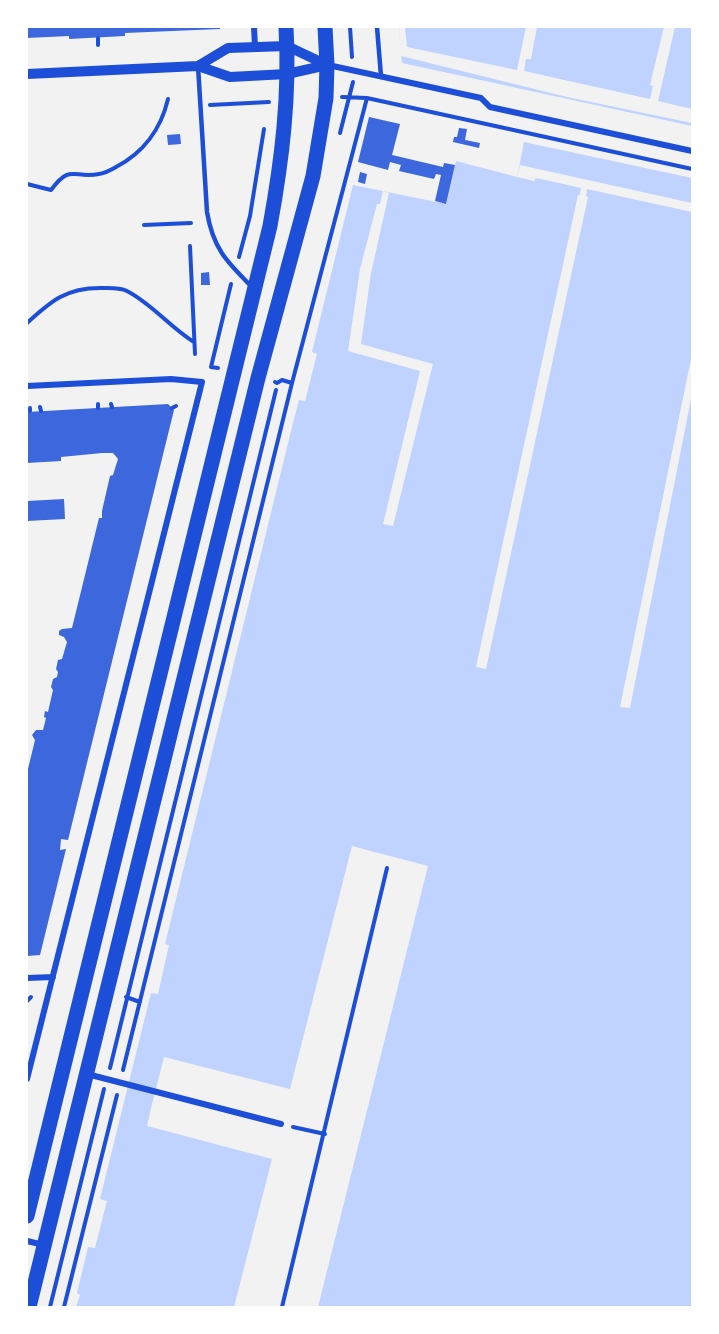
<!DOCTYPE html>
<html>
<head>
<meta charset="utf-8">
<style>
  body { margin:0 }
  #map { position:relative; width:719px; height:1334px; overflow:hidden; background:#f2f2f2; font-family:Merriweather,serif }
  canvas { display:block }
  .frame { position:absolute; inset:0; border:28px solid #fff; pointer-events:none }
</style>
</head>
<body>
<div id="map">
<canvas width="719" height="1334"></canvas>
<div class="frame"></div>
</div>
<script>
const ctx = document.querySelector('canvas').getContext('2d');
ctx.lineJoin = 'round';
function fillPath(path, color) { ctx.fillStyle = color; ctx.fill(path, 'evenodd'); }
function strokePath(path, color, width, dash) { ctx.strokeStyle = color; ctx.lineWidth = width; ctx.lineCap = dash ? 'butt' : 'round'; ctx.setLineDash(dash || []); ctx.stroke(path); }
fillPath(new Path2D(`
  M399,27h293v99l-290,-63z
  M524,142l168,36v1129h-616l4,-12 -3,-2 11,-46 7,1 12,-47 -7,-2 51,-206 7,1 11,-49 -4,-1 128,-521 6,-23 6,1 12,-47 -5,-2 41,-167 93,19 10,-43 61,16z`), '#bfd3fe');
fillPath(new Path2D(`
  M399,27h6l2,20 110,23 9,-43h11l-6,32h-5l-2,12 126,28 3,-13 -3,-1 14,-58h11l-17,74 34,8v14l-125,-26 -166,-41z
  M520,165l172,38v9l-105,-23 -1,7 2,1 -102,472 -10,-2 102,-472h2l1,-7 -45,-10 -2,3 -17,-4z
  M383,191l6,2 -18,80 -10,71 72,20 -40,162 -10,-2 37,-153 -72,-20 12,-82 17,-65h3z
  M692,354v40l-62,314 -10,-1z
  M352,846l76,20 -110,441h-84l38,-148 -125,-33 5,-22 12,-47 126,32z`), '#f2f2f2');
fillPath(new Path2D(`
  M27,27h193v2l-95,4v3l-56,3v-3l-42,2z
  M369,117l31,7 -8,31 51,12 1,-4 11,2 -9,39 -11,-3 6,-26 -5,-1 -2,5 -35,-8 2,-6 -11,-3 -2,8 -30,-8z
  M459,128l8,1 -2,11 15,3 -1,5 -26,-6 1,-5h3z
  M180,134l1,10 -13,1 -1,-10z
  M360,172l7,2 -2,10 -7,-2z
  M209,272l1,13h-9v-12z
  M168,404l6,6 -106,430 -7,-1 -1,11 6,-1 -26,106 -13,1v-183l8,-33 -3,-5 4,-5h7l3,-12 -2,-1 1,-6 3,1 5,-22 -2,-3 2,-8 4,-2 1,-5 -2,-3 2,-9 4,-1 5,-17 -3,-5 -5,-2v-4l3,-2 10,-1 27,-110h3v-7l8,-35 3,-1 5,-16 -5,-6h-11l-41,4v4l-34,2v-51z
  M64,499l1,20 -38,2v-20z`), '#3d67dc');
strokePath(new Path2D(`
  M350,27l2,30
  M98,38v7
  M367,98l325,71
  M210,105l59,-3
  M340,133l13,-51
  M27,184l24,6c20,-27 22,-11 48,-16 6,-1 12,-4 17,-7 27,-14 45,-38 52,-68
  M144,225l47,-2
  M190,246l5,108
  M239,257l11,-41 14,-87
  M27,323c24,-22 39,-35 73,-35 9,0 19,-1 27,3 25,13 44,37 67,51
  M218,368l-7,-1 20,-83
  M275,382l2,1 5,-3 10,3
  M111,404l1,3
  M40,407l1,4
  M30,408v3
  M98,408v-4
  M172,408l4,-2
  M126,997l14,5
  M27,1001l4,-4
  M110,1068l166,-678
  M123,1070l169,-687 75,-285 -25,-1
  M293,1127l32,7
  M50,1307l54,-218
  M64,1307l53,-212
  M282,1307l105,-439`), '#1d4ed8', 4);
strokePath(new Path2D(`
  M377,27l4,49
  M198,66l9,146c6,36 19,49 44,74`), '#1d4ed8', 4.5);
strokePath(new Path2D(`
  M254,27l1,20
  M328,65l153,33 9,9 202,44
  M27,386l144,-7 31,3 -175,697
  M27,978l26,-1
  M87,1074l194,50
  M27,1241l17,4`), '#1d4ed8', 6);
strokePath(new Path2D(`
  M198,66l30,-18 59,-2 40,19
  M27,74l171,-8 32,11 57,-3 40,-9`), '#1d4ed8', 10);
strokePath(new Path2D(`
  M27,1216l243,-990c12,-66 20,-131 16,-199
  M29,1307l229,-929 55,-202 13,-78 1,-33 -2,-38`), '#1d4ed8', 15);
</script>
</body>
</html>
